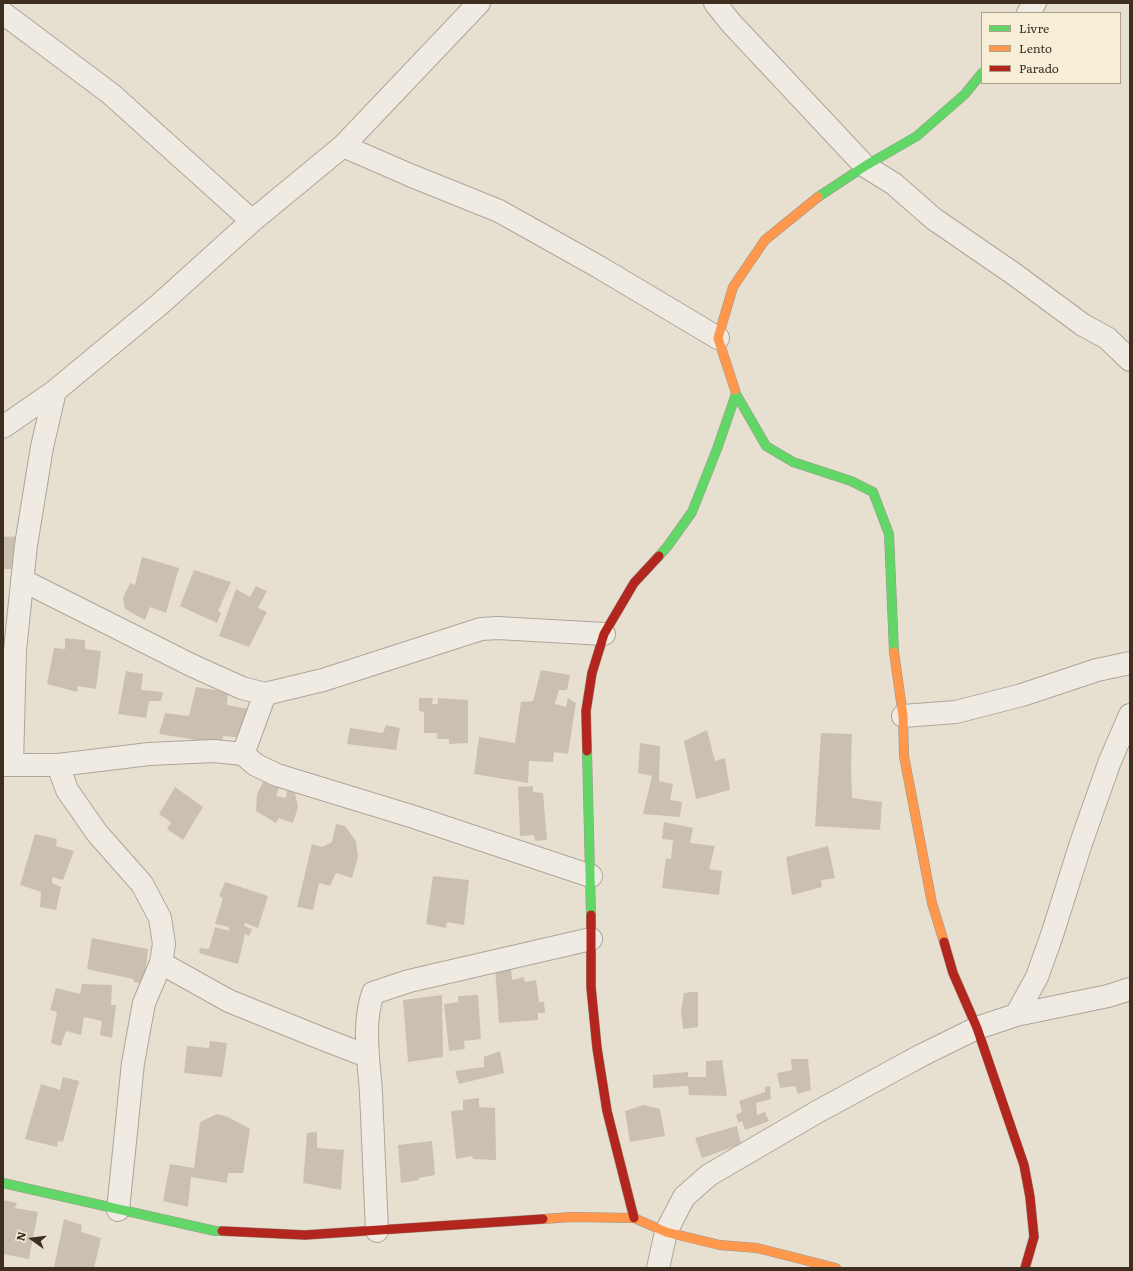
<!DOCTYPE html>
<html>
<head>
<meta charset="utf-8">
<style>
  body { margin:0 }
  #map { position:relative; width:1133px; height:1271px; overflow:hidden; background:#e7e0d1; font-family:Literata,serif }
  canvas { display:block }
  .frame { position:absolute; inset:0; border:4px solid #3d2e20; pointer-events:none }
  .legend { position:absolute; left:981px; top:12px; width:140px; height:72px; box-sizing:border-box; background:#f7eed8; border:1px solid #ada18e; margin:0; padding:5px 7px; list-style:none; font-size:12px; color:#3d2e20 }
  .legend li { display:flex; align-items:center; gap:8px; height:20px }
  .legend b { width:20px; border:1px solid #ada18e }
  .north { position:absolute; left:12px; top:1219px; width:40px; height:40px; -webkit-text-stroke:3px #f7eed8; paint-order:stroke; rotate:284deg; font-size:11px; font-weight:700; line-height:16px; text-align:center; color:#3d2e20 }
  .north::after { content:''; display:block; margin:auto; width:14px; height:18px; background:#3d2e20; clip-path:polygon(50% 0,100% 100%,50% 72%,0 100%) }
</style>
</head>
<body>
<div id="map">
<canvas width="1133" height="1271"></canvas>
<div class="frame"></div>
<ul class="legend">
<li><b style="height:5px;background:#63d668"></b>Livre</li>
<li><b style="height:5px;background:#ff974d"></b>Lento</li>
<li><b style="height:5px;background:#b3261e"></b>Parado</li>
</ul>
<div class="north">N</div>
</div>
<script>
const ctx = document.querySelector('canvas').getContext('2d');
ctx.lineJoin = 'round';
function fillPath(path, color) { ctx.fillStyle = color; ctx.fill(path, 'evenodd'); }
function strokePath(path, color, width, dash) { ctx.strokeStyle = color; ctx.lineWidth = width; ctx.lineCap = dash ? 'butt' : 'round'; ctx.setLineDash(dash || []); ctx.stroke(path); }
fillPath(new Path2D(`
  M22,536l-3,33h-16v-32z
  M142,557l37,11 -13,45 -16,-6 -5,13 -20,-11 -2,-11 7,-15 5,2z
  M194,570l37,12 -13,29 3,2 -4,10 -37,-17z
  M256,586l11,5 -9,17 9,4 -18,35 -30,-11 17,-47 14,8z
  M65,638l20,2v9l16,2 -5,38 -18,-3 -1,6 -30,-8 7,-36 11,1z
  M541,670l29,5 -3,15h-8l-4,14 11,3 2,-9 8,5 -8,51 -14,-2 -1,10 -24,-1 -1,22 -54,-9 5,-37 36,6 6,-41 12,-1z
  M126,671l17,3 -2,16 22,2 -2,9h-12l-3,17 -28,-4z
  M196,687l32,5 -1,13 22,4 -7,29 -19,-2 -1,8 -63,-10 6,-21 24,3z
  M419,698h14l-1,6h6v-6l30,2v43l-19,1v-5h-12v-6h-13v-21l-5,-1z
  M386,725l14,3 -4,22 -49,-6 3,-16 33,5z
  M707,730l8,31 10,-3 5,32 -34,9 -12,-58z
  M821,733l31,1 -1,34 1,30 30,4 -2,28 -65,-4z
  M640,743l20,3 -1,35 14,3 -3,16 12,2 -2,15 -37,-3 9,-38 -14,-3z
  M264,780l17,2 -5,14 10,2 1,-8 8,3 3,14 -5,16 -14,-5 -3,5 -20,-12 1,-17z
  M533,786v6l10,1 4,47 -12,1 -1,-6 -14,1 -2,-49z
  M175,787l28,20 -20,33 -16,-11 4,-7 -12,-8z
  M664,822l29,6 -3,15 25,3 -6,23 13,2 -3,24 -57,-7 4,-30 5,1 2,-19 -11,-1z
  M336,824l9,2 11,15 2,16 -6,21 -16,-5 -6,13 -11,-3 -6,27 -16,-3 15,-63 10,3 10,-5z
  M35,834l22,5 -1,7 18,5 -11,29 -11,-3v6l9,4 -5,23 -16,-3 1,-15 -21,-7z
  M828,846l7,32 -14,2 1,7 -30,8 -6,-38z
  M433,876l36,4 -5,45 -17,-3 -1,6 -20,-4z
  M225,882l43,14 -10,32 -13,-5 -1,3 8,3 -3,7 -4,-2 -7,30 -39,-11 1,-5 9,1 6,-22 14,4v-4l-14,-3 8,-26 -4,-2z
  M92,938l56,11 -4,35 -10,-2 -1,-3 -46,-10z
  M511,967l1,13 12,-3 1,5 11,-2 3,22h5l1,11h-7v7l-39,3 -4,-55z
  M82,984l30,1 -1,20h5l-4,33 -12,-3 2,-14 -18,-4 -3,18 -15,-4 -5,15 -10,-3 6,-31 -7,-2 6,-22 24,6z
  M691,992h7v35l-15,2 -2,-18 3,-18z
  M442,995l1,62 -35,5 -5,-62z
  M478,995l3,44 -17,2 1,8 -16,2 -5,-47 14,-2v-6z
  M210,1041l17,2 -5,34 -38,-4 3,-27 22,2z
  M500,1051l4,22 -45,11 -4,-13 29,-4v-10z
  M791,1059h17l3,31 -13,4 -3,-8 -15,2 -3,-15 15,-3z
  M722,1060l5,36 -38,-1 -1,-9 -35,2v-13l35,-3v5h18v-16z
  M63,1077l16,4 -16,61 -5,-1 -1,6 -32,-8 16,-55 19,6z
  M770,1086l1,13 -15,4 1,12 8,-3 4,9 -24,9 -3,-9 -4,2 -2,-8 6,-3 -3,-11 26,-9v-5z
  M479,1098v9l16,1 1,52 -23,-1 -1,-3 -16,3 -5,-48 12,-1v-10z
  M643,1105l17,4 5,27 -35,6 -5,-31z
  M217,1114l11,3 22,12 -7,44h-15l-1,10 -36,-6 -3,30 -25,-6 7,-37 24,4 6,-46z
  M737,1126l4,18 -39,14 -7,-20z
  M317,1132v16l27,2 -3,40 -38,-7 4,-50z
  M432,1141l3,34 -16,3v2l-18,3 -3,-38z
  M3,1200l14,3 -2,5 23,4 -9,47 -26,-5z
  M64,1219l18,6 -1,7 20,6 -7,30 -19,-1v1h-21z`), '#cbbfb2');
const street = new Path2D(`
  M715,3l16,20 134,143 29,18 40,35 80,55 69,51 24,13 23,22
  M3,13l108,81 141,127
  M1028,13l7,-10
  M343,146l69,30 87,35 100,56 119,71
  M3,427l52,-36 105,-87 92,-83 91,-75 136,-143
  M22,580l169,85 51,23 23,6 58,-14 158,-51 17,-1 106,6
  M903,716l53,-4 66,-17 75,-25 33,-7
  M243,754l22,-60
  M3,765h55l91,-11 65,-3 29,3 13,11 21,10 137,42 177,59
  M12,765l3,-115 11,-105 16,-98 13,-56
  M58,765l9,25 30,43 45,51 18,34 4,26 -3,19 -17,40 -11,60 -15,147
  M161,963l68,38 94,38 44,17
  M1016,1015l21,-38 15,-42 29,-92 29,-82 20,-46
  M377,1231c-2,-46 -4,-92 -6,-138 -2,-33 -9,-68 2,-100l36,-12 182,-42
  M658,1268l8,-36 18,-35 25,-22 108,-63 105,-57 55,-27 39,-13 92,-19 22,-7`);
const fast = new Path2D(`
  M818,197l47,-31 52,-30 48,-42 17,-21
  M736,394l30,52 27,16 58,19 22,11 16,42 5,118
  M659,556l8,-9 25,-35 25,-63 19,-55 -1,-4
  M587,751l4,164
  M3,1183l212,48h7`);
const slow = new Path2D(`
  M735,390l-17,-52 15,-51 32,-47 53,-43
  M894,652l9,64 1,40 28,147 12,39
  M543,1219l29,-2 62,1 32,14 54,13 37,3 79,20`);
const jam = new Path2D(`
  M587,751l-1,-40 6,-38 12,-39 30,-51 25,-27
  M591,915v72l6,61 10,63 27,107
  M944,942l9,31 24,55 47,137 6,32 4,40 -9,31
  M222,1231l83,4 238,-16`);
strokePath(street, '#ada599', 24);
strokePath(fast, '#9c958a', 10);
strokePath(slow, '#9c958a', 10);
strokePath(jam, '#9c958a', 10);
strokePath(street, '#efebe3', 22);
strokePath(fast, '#63d668', 9);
strokePath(slow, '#ff974d', 9);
strokePath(jam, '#b3261e', 9);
</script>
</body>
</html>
